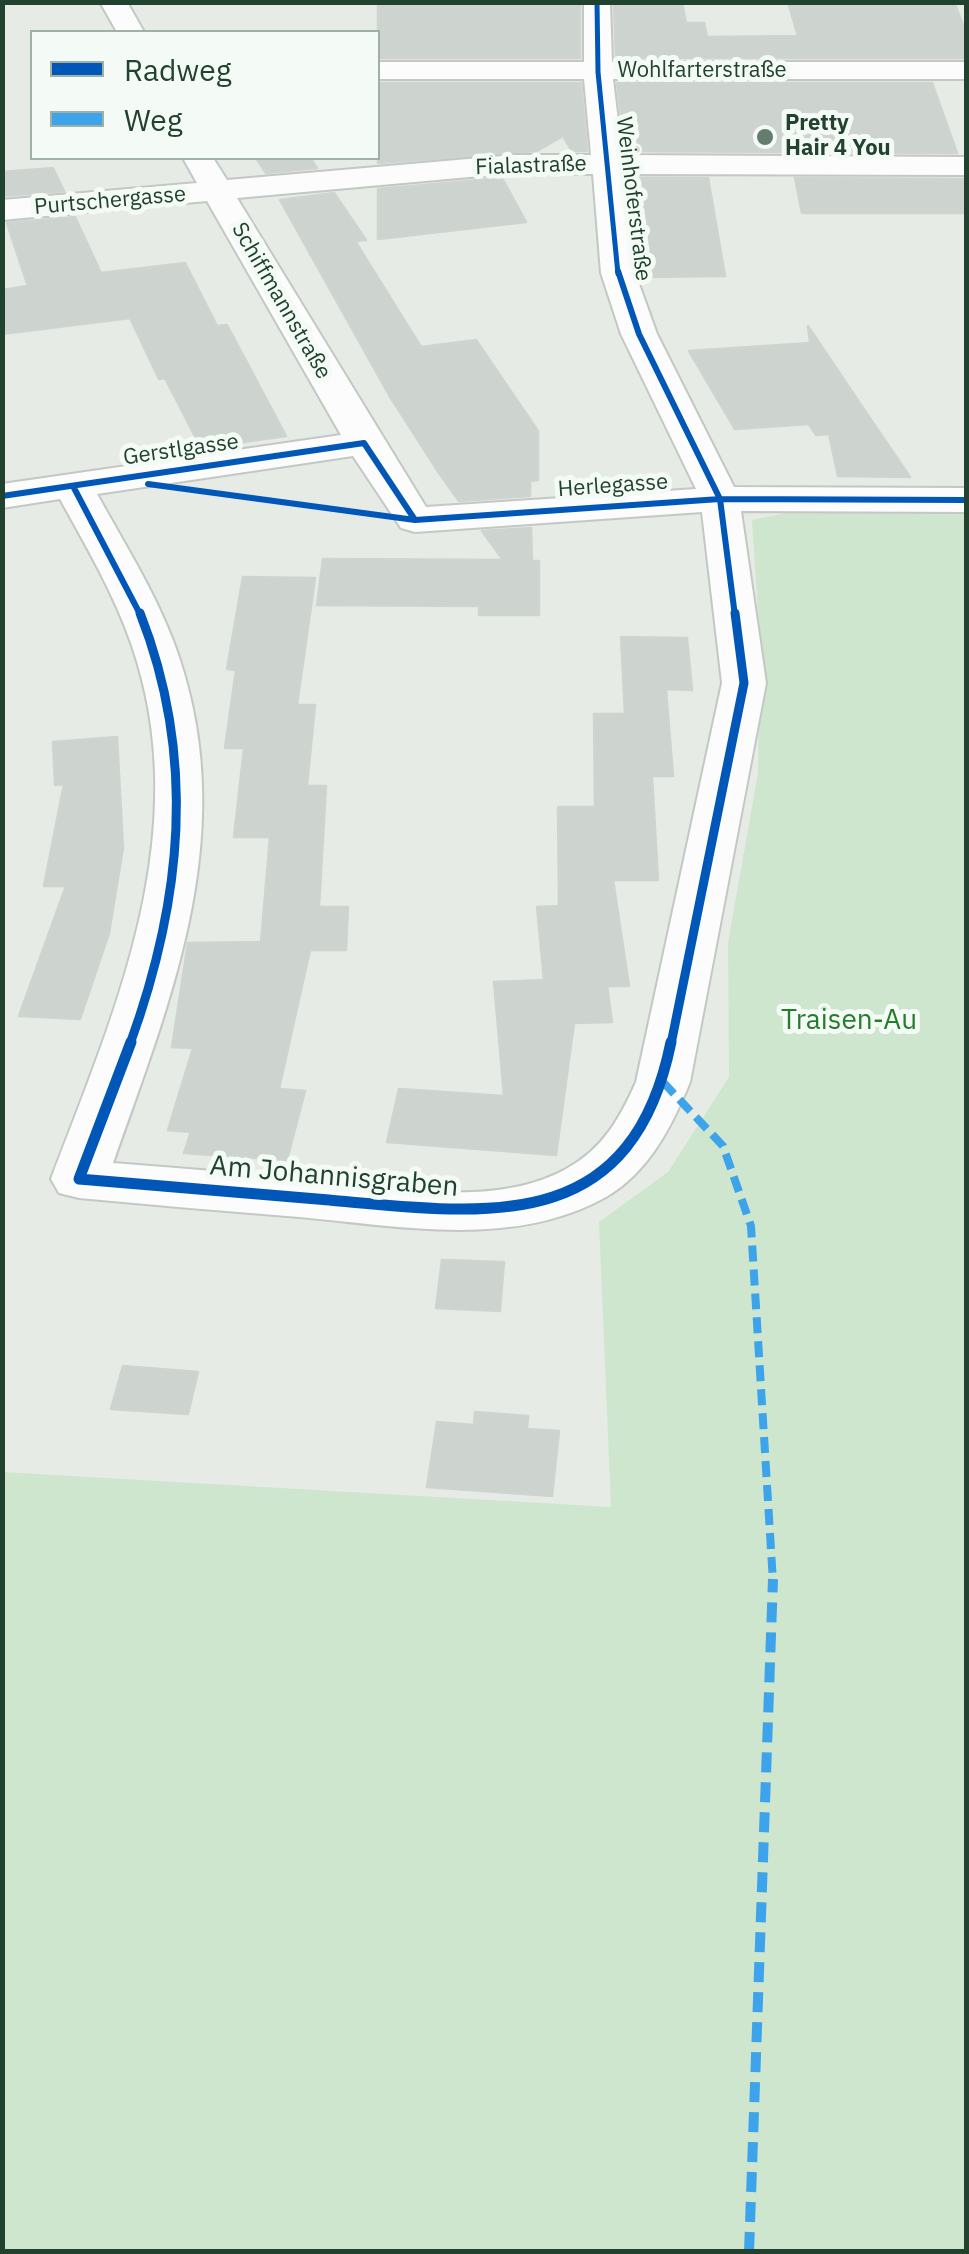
<!DOCTYPE html>
<html>
<head>
<meta charset="utf-8">
<style>
  body { margin:0 }
  #map { position:relative; width:969px; height:2254px; overflow:hidden; background:#e6ebe6; font-family:"IBM Plex Sans",sans-serif }
  canvas { display:block }
  .frame { position:absolute; inset:0; border:5px solid #20422e; pointer-events:none }
  .legend { position:absolute; left:30px; top:30px; width:350px; height:130px; box-sizing:border-box; background:#f4faf5; border:2px solid #9fb0a5; margin:0; padding:12px 18px; list-style:none; font-size:30px; color:#20422e }
  .legend li { display:flex; align-items:center; gap:20px; height:50px }
  .legend b { width:50px; border:2px solid #9fb0a5 }
</style>
</head>
<body>
<div id="map">
<canvas width="969" height="2254"></canvas>
<div class="frame"></div>
<ul class="legend">
<li><b style="height:12px;background:#0057b8"></b>Radweg</li>
<li><b style="height:12px;background:#3da4eb"></b>Weg</li>
</ul>
</div>
<script>
const ctx = document.querySelector('canvas').getContext('2d');
ctx.lineJoin = 'round';
function fillPath(path, color) { ctx.fillStyle = color; ctx.fill(path, 'evenodd'); }
function strokePath(path, color, width, dash) { ctx.strokeStyle = color; ctx.lineWidth = width; ctx.lineCap = dash ? 'butt' : 'round'; ctx.setLineDash(dash || []); ctx.stroke(path); }
function write(font, color, halo, rows, align = 'center') {
  ctx.font = font + ' "IBM Plex Sans",sans-serif'; ctx.lineWidth = 10; ctx.setLineDash([]); ctx.textBaseline = 'middle'; ctx.strokeStyle = halo; ctx.fillStyle = color; for (const [text, x, y, turn = 0] of rows) {
    ctx.save(); ctx.translate(x, y); ctx.rotate((+turn || 0) * Math.PI / 180); ctx.textAlign = isNaN(turn) ? turn : align; if (halo) ctx.strokeText(text, 0, 0); ctx.fillText(text, 0, 0); ctx.restore();
  }
}
fillPath(new Path2D(`
  M966,508v1743h-963l-1,-779 609,35 -12,-285 69,-50 61,-95 -1,-134 30,-170 2,-130 -8,-123 53,-11z`), '#cee6cd');
const building = new Path2D(`
  M378,2h202v56h-202z
  M614,2h68l4,21h18l3,14 91,-1 -10,-34h166l12,31v25h-350z
  M378,83h203l6,68h-15l-9,-15 -26,15 -159,12z
  M617,83h315l25,70 -332,-2z
  M256,158h54l7,10 -51,5z
  M53,168l11,23 -62,5v-24z
  M502,178l24,44 -148,17v-50z
  M628,178h80l17,98 -79,1 -8,-14z
  M795,178l171,1v34h-164z
  M334,193l32,47 -11,1 66,106 55,-7 62,91v49l-8,1v15l-71,5 -20,-28 -50,-78 -109,-195z
  M75,217l26,56 84,-10 32,63 10,-1 59,111 -85,12 -36,-70 -6,1 -29,-61 -128,16v-44l26,-4 -21,-63z
  M808,326l49,73 53,78 -72,-1 -9,-42 -13,1 -7,-11 -74,5 -46,-78 121,-8z
  M531,528l1,33h7v54h-60v-9l-162,-1 6,-46 180,1 -21,-29z
  M243,577l72,1 -18,127h18l-8,81h19l-7,121h29l-2,43h-36l-31,139 26,2 -18,69 -103,-7 7,-21 -23,-2 25,-82 -21,-1 16,-104 73,-1 9,-105h-36l10,-89h-19l11,-78 -9,-1z
  M621,637l66,1 5,52 -26,-1 7,87h-21l6,104h-45l16,106h-22l5,36 -38,1 -18,132 -169,-13 12,-53 105,7 -10,-114 50,-2 -7,-73 22,-1 -1,-99h37l-1,-93h31z
  M117,737l6,111 -14,85 -29,86 -61,-3 47,-130h-22l20,-102 -9,1 -2,-43z
  M442,1260l62,2 -4,49 -64,-3z
  M123,1366l75,6 -10,42 -77,-5z
  M475,1412l53,4 -1,13 32,2 -7,65 -125,-9 10,-65 37,3z`);
fillPath(building, '#cdd4cf');
strokePath(building, '#ced4cf', 2.5);
const minor = new Path2D(`
  M100,2h27l17,30h-27z
  M584,2h26l2,60h354v17h-353l9,76 344,2v18l-342,-1 11,99 22,61 77,153 232,1v24l-225,-1 25,172 -76,399c-18,44 -41,90 -84,115 -93,52 -206,29 -307,20 -73,-6 -147,-12 -220,-19l-20,-5 -8,-14c66,-173 145,-350 80,-536 -18,-51 -45,-97 -71,-144l-58,9v-24l339,-49 -134,-234 -205,19v-20l195,-17 -14,-25h30l14,22 287,-25h77l-7,-76h-206v-17h206zM514,173l79,1 8,99 20,61 75,155 -270,18 -189,-309zM353,456l48,72 14,4 287,-20 20,171 -86,399c-16,36 -33,67 -70,87 -73,40 -169,18 -248,11 -68,-6 -137,-12 -205,-17 61,-172 129,-337 61,-520 -20,-53 -50,-100 -77,-149z`);
strokePath(minor, '#c3c8c4', 4);
fillPath(minor, '#fbfcfb');
strokePath(new Path2D(`
  M663,1082l60,64 28,80 22,356`), '#3da4eb', 8, [16, 8]);
strokePath(new Path2D(`
  M749,2252l24,-673`), '#3da4eb', 10, [20, 10]);
strokePath(new Path2D(`
  M597,2l1,70 20,202`), '#0057b8', 5);
strokePath(new Path2D(`
  M618,271l21,63 81,165 15,117
  M148,484l267,36
  M73,486l68,130
  M2,496l362,-53 51,77 305,-21 246,1`), '#0057b8', 6);
strokePath(new Path2D(`
  M130,1044c52,-143 67,-286 10,-431
  M671,1044l73,-361 -9,-70`), '#0057b8', 9);
strokePath(new Path2D(`
  M131,1042l-52,137c83,7 166,14 250,21 157,14 302,38 342,-158`), '#0057b8', 11);
for (const [x, y, r, color] of [
  [765,137,10,"#657d6e"]
]) { const dot = new Path2D(); dot.arc(x, y, r, 0, 2 * Math.PI); ctx.fillStyle = color; ctx.fill(dot); strokePath(dot, '#f4faf5', 4); }
write('22px', '#20422e', '#f4faf5', [
  ["Wohlfarterstraße",702,71],
  ["Fialastraße",531,166,-2],
  ["Weinhoferstraße",633,199,83],
  ["Purtschergasse",110,201,-5],
  ["Schiffmannstraße",281,301,60],
  ["Gerstlgasse",181,450,-8],
  ["Herlegasse",613,486,-4]
]);
write('bold 22px', '#20422e', '#f4faf5', [
  ["Pretty",785,124],
  ["Hair 4 You",785,149]
], 'left');
write('28px', '#257d2c', '#f4faf5', [
  ["Traisen-Au",849,1021]
]);
write('28px', '#20422e', '#f4faf5', [
  ["Am Johannisgraben",334,1177,5]
]);
</script>
</body>
</html>
